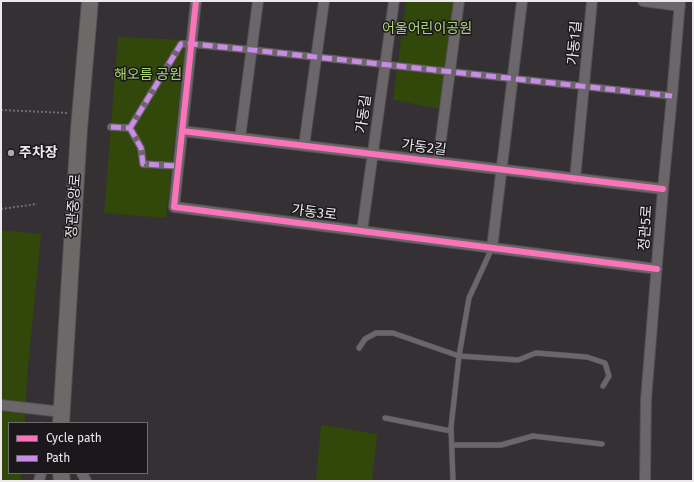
<!DOCTYPE html>
<html>
<head>
<meta charset="utf-8">
<style>
  body { margin:0 }
  #map { position:relative; width:694px; height:482px; overflow:hidden; background:#343034; font-family:"Fira Sans",sans-serif }
  canvas { display:block }
  .frame { position:absolute; inset:0; border:2px solid #ede8ed; pointer-events:none }
  .legend { position:absolute; left:8px; top:422px; width:140px; height:52px; box-sizing:border-box; background:#1b181b; border:1px solid #6f6b6f; margin:0; padding:5px 7px; list-style:none; font-size:12px; color:#ede8ed }
  .legend li { display:flex; align-items:center; gap:8px; height:20px }
  .legend b { width:20px; border:1px solid #6f6b6f }
</style>
</head>
<body>
<div id="map">
<canvas width="694" height="482"></canvas>
<div class="frame"></div>
<ul class="legend">
<li><b style="height:5px;background:#fb73b8"></b>Cycle path</li>
<li><b style="height:5px;background:#ca8be6"></b>Path</li>
</ul>
</div>
<script>
const ctx = document.querySelector('canvas').getContext('2d');
ctx.lineJoin = 'round';
function fillPath(path, color) { ctx.fillStyle = color; ctx.fill(path, 'evenodd'); }
function strokePath(path, color, width, dash) { ctx.strokeStyle = color; ctx.lineWidth = width; ctx.lineCap = dash ? 'butt' : 'round'; ctx.setLineDash(dash || []); ctx.stroke(path); }
function write(font, color, halo, rows, align = 'center') {
  ctx.font = font + ' "Fira Sans","Noto Sans KR",sans-serif'; ctx.lineWidth = 3; ctx.setLineDash([]); ctx.textBaseline = 'middle'; ctx.strokeStyle = halo; ctx.fillStyle = color; for (const [text, x, y, turn = 0] of rows) {
    ctx.save(); ctx.translate(x, y); ctx.rotate((+turn || 0) * Math.PI / 180); ctx.textAlign = isNaN(turn) ? turn : align; if (halo) ctx.strokeText(text, 0, 0); ctx.fillText(text, 0, 0); ctx.restore();
  }
}
fillPath(new Path2D(`
  M406,1h50l-15,108 -48,-9z
  M118,37l68,3 -20,178 -62,-5z
  M1,230l40,4 -14,145 -2,44h-16v50h12v8h-20z
  M321,425l56,9 -5,47h-56z`), '#32470a');
const service = new Path2D(`
  M359,348l6,-9 11,-6h17l66,23 10,-58 23,-50
  M385,418l66,13
  M452,445h49l32,-9 69,8
  M453,481l-2,-54 8,-71 59,4 18,-7 51,4 18,6 4,13 -6,10`);
const pedestrian = new Path2D(`
  M111,127l19,1
  M130,128l51,-84h11l60,6 420,46
  M130,128l11,20 2,16 35,2`);
const minor = new Path2D(`
  M196,1l-22,206 483,62
  M643,1l37,5
  M182,131l481,58
  M240,138l18,-137
  M304,146l20,-145
  M438,162l21,-161
  M575,179l17,-178
  M362,231l32,-230
  M492,248l30,-247
  M1,405l61,7
  M82,473l4,8
  M39,481l2,-8
  M645,481l1,-81 17,-211 9,-93 8,-95`);
const trunk = new Path2D(`
  M61,423l18,-294 11,-128
  M61,473l1,8`);
strokePath(service, '#524e52', 6);
strokePath(pedestrian, '#524e52', 8);
strokePath(minor, '#524e52', 12);
strokePath(trunk, '#524e52', 18);
strokePath(new Path2D(`
  M1,110l66,3
  M1,209l36,-5`), '#706e70', 2, [2, 2]);
strokePath(service, '#6a666a', 5);
strokePath(pedestrian, '#6a666a', 7);
strokePath(minor, '#6a666a', 10);
strokePath(trunk, '#6c6a68', 16);
strokePath(new Path2D(`
  M111,127l19,1
  M130,128l51,-84h11l60,6 420,46
  M130,128l11,20 2,16 35,2`), '#ca8be6', 5, [10, 5]);
strokePath(new Path2D(`
  M196,1l-22,206 483,62
  M182,131l481,58`), '#fb73b8', 6);
for (const [x, y, r, color] of [
  [11,153,4,"#aca8ac"]
]) { const dot = new Path2D(); dot.arc(x, y, r, 0, 2 * Math.PI); ctx.fillStyle = color; ctx.fill(dot); strokePath(dot, '#1b181b', 1.5); }
write('14px', '#abd573', '#1b181b', [
  ["어울어린이공원",427,29],
  ["해오름 공원",148,75]
]);
write('14px', '#ede8ed', '#1b181b', [
  ["가동1길",575,43,-85],
  ["가동길",364,114,-82],
  ["가동2길",424,148,7],
  ["정관중앙로",74,206,-86],
  ["가동3로",314,213,7],
  ["정관5로",646,228,-86]
]);
write('bold 14px', '#ede8ed', '#1b181b', [
  ["주차장",19,153]
], 'left');
</script>
</body>
</html>
